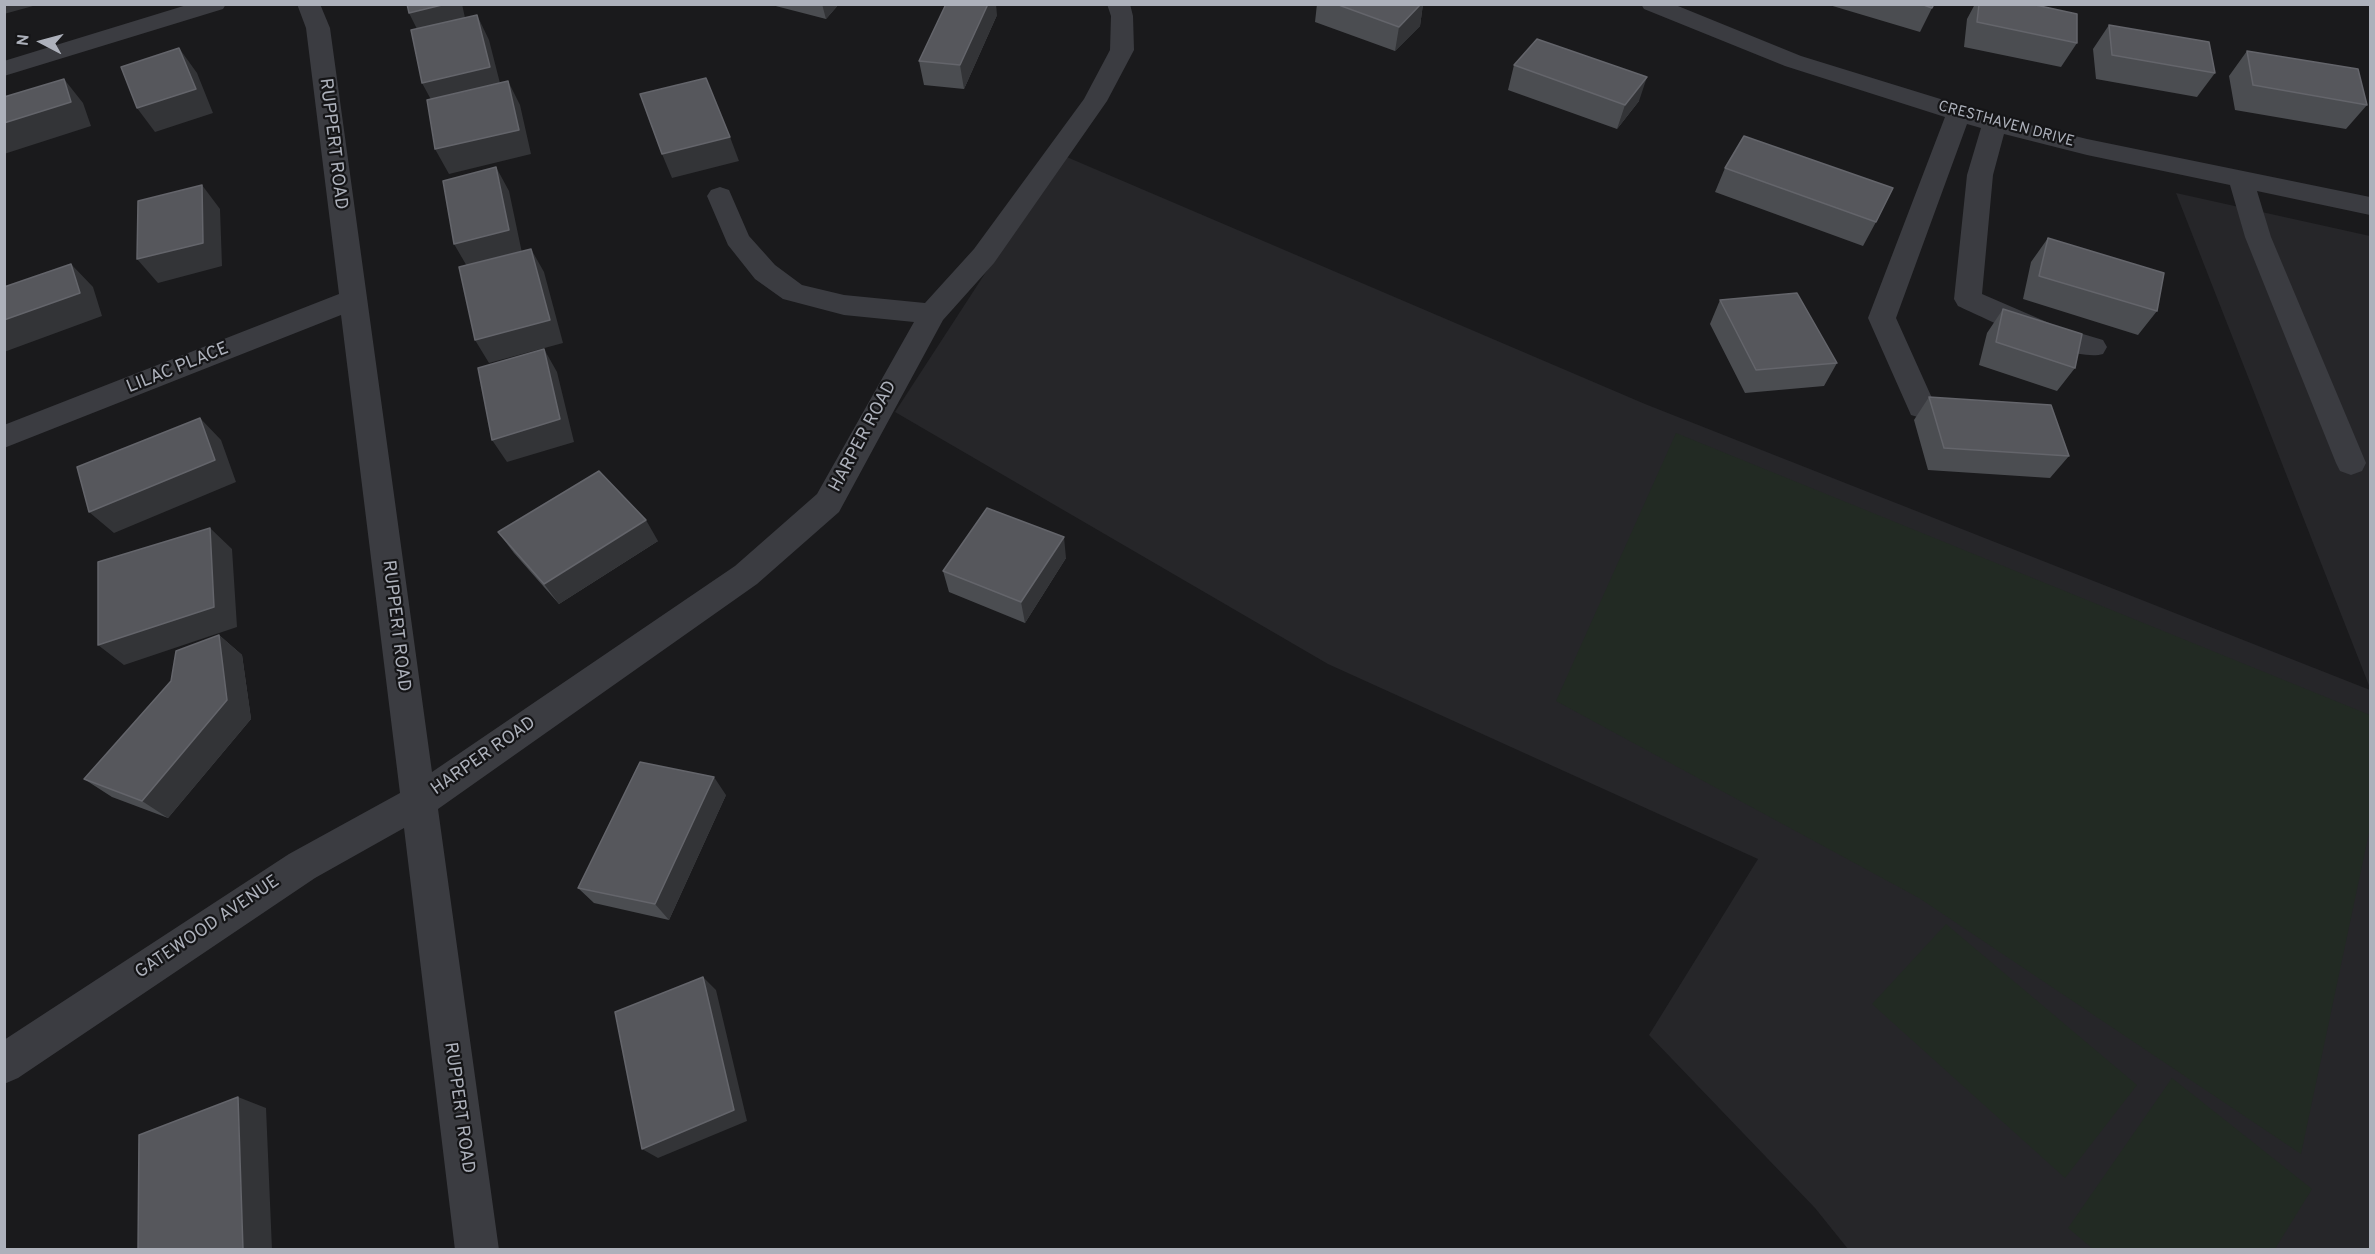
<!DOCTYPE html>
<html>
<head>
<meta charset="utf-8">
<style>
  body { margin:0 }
  #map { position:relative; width:2375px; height:1254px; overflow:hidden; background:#1a1a1c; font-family:Overpass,sans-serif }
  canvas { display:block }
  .frame { position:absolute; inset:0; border:6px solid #adb1bb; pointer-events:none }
  .north { position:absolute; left:12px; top:12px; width:60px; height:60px; -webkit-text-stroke:4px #151517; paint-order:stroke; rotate:276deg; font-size:16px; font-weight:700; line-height:24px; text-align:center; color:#adb1bb }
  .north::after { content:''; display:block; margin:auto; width:21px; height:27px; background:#adb1bb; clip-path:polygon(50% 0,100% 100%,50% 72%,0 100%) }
</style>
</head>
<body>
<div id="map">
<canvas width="2375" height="1254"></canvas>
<div class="frame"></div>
<div class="north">N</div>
</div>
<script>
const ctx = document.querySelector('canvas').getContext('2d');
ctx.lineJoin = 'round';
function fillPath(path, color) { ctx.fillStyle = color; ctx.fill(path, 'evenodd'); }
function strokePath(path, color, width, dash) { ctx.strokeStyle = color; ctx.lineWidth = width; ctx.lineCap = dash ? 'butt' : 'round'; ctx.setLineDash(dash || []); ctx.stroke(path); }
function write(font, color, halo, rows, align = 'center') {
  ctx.font = font + ' Overpass,sans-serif'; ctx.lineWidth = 4.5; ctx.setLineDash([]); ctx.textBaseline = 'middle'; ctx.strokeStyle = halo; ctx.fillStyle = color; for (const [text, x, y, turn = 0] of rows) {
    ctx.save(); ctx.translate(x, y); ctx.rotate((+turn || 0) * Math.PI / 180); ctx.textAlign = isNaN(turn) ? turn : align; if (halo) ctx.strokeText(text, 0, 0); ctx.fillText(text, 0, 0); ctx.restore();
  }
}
fillPath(new Path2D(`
  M1062,155l583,249 725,286v559h-522l-33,-41 -166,-173 109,-176 -430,-195 -433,-252z
  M2176,193l194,43v452z`), '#262629');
fillPath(new Path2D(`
  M1676,433l694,282v113l-69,326 -382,-256 -363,-197z
  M1946,924l191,161 -72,93 -193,-174z
  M2172,1078l140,111 -37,60h-182l-25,-21z`), '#222a23');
fillPath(new Path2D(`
  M190,4h36l-3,5 -219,67v-15z
  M297,4h23l10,24 102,744 303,-206 82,-72 97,-172 -70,-7 -61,-16 -28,-20 -27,-34 -21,-49 4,-6 9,-3 9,3 20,46 26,29 27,20 42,10 81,8 49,-54 110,-150 26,-49 1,-34 -4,-12h23l3,12 1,34 -27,51 -113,162 -51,57 -104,192 -82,72 -319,225 61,441h-44l-51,-422 -89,50 -297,200 -14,6v-44l285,-186 111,-61 -59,-478 -337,133v-23l335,-131 -33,-266z
  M1641,4h32l128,52 201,62 85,21 283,58v18l-113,-24 14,46 95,226 -4,8 -11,4 -11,-4 -4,-8 -91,-226 -15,-52 -143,-30 -83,-21 -11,41 -11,119 74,32 47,14 4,7 -4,7c-30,9 -114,-34 -145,-48l-4,-7 13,-124 14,-47 -14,-4 -71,194 40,89 -5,8 -10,3 -10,-3 -43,-97 77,-201 -160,-51 -141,-57z`), '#3b3c41');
fillPath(new Path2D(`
  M768,4h71l-13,15z
  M1317,4h106l-3,22 -25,25 -80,-29z
  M1826,4h108l-14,28z
  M1975,4h56l46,39 -16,24 -97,-20 3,-28z
  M997,15l-33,74 -40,-4 -5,-24z
  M2109,25l106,48 -18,24 -101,-18 -3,-30z
  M2247,51l120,54 -21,24 -111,-19 -6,-34z
  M1514,65l125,36 -22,28 -109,-39z
  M1725,168l151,54 -13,24 -148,-54z
  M2048,238l109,73 -19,24 -115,-36 8,-37z
  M1720,300l117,63 -13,23 -79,7 -35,-69z
  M2003,309l72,59 -18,23 -78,-26 8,-32z
  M1929,397l140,59 -19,22 -122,-8 -14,-50z
  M498,532l160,9 -99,63 -45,-51z
  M1066,558l-41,65 -76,-31 -6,-21z
  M219,635l23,20 9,64 -83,99 -56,-21 -28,-18z
  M726,795l-57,125 -75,-17 -16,-15z`), '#4b4d51');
fillPath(new Path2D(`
  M4,4h29v2l-29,8z
  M446,4h16l5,23 -46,10 -12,-24z
  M822,4h17l-13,15z
  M988,4h8l1,11 -33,74 -4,-24z
  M1421,4h2l-3,22 -25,25 4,-24z
  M477,15l12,25 13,51 -67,16 -13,-24z
  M179,48l18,25 16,40 -58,19 -18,-24z
  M1647,77l-8,24 -22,28 8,-24z
  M64,79l19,24 8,23 -87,28v-31z
  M508,81l12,24 11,49 -82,20 -14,-25z
  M730,137l9,24 -67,17 -10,-24z
  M496,167l13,24 13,62 -54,15 -14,-24z
  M202,185l18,24 2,57 -64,17 -21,-24z
  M531,249l13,23 19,71 -74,20 -14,-23z
  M71,264l22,23 9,29 -98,36v-32z
  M544,349l13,23 17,70 -67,20 -15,-22z
  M200,418l21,22 15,42 -122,51 -25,-21z
  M646,520l12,21 -99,63 -15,-20z
  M210,528l22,21 5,78 -113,38 -26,-20z
  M1064,537l2,21 -41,65 -4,-21z
  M219,635l23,20 9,64 -83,99 -26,-17z
  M714,777l12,18 -57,125 -14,-16z
  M703,977l13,13 31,131 -89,37 -16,-9z
  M238,1097l28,11 6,142h-29z`), '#333437');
const building = new Path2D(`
  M407,4h39l-37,9z
  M946,4h42l-28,61 -41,-4z
  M1336,4h85l-22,23z
  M1921,4h13l-2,4z
  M1979,4h52l46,10v29l-100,-21z
  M477,15l13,52 -68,16 -11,-53z
  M2109,25l100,17 6,31 -103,-18z
  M1537,39l110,38 -22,28 -111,-40z
  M179,48l17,41 -59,19 -16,-41z
  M2247,51l111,18 9,36 -114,-20z
  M706,78l24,59 -68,17 -22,-60z
  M64,79l7,23 -67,21v-26z
  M508,81l11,49 -84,19 -8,-49z
  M1744,136l149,52 -17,34 -151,-54z
  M496,167l13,63 -55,14 -11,-63z
  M202,185l1,58 -66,16 1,-58z
  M2048,238l116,35 -7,38 -118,-35z
  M531,249l19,71 -75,20 -16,-73z
  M71,264l9,29 -76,27v-33z
  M1797,293l40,70 -81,7 -36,-70z
  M2003,309l79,25 -7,34 -79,-26z
  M544,349l16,70 -68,21 -14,-72z
  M1929,397l122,8 18,51 -125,-8z
  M200,418l15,42 -126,52 -12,-45z
  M599,471l47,49 -102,64 -46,-52z
  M987,508l77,29 -43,65 -78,-31z
  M210,528l4,79 -116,38v-83z
  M219,635l8,65 -85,101 -58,-22 87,-98 5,-30z
  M640,762l74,15 -59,127 -77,-16z
  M703,977l31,133 -92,39 -27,-137z
  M238,1097l5,153h-105l1,-115z`);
fillPath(building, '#56575c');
strokePath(building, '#64656b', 1.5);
write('15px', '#adb1bb', '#151517', [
  ["CRESTHAVEN DRIVE",2006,125,15]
]);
write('18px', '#adb1bb', '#151517', [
  ["RUPPERT ROAD",332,144,83],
  ["LILAC PLACE",178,369,-22],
  ["HARPER ROAD",864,437,-62],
  ["RUPPERT ROAD",395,626,83],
  ["HARPER ROAD",484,757,-35],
  ["GATEWOOD AVENUE",208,928,-34],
  ["RUPPERT ROAD",458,1108,82]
]);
</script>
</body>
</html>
